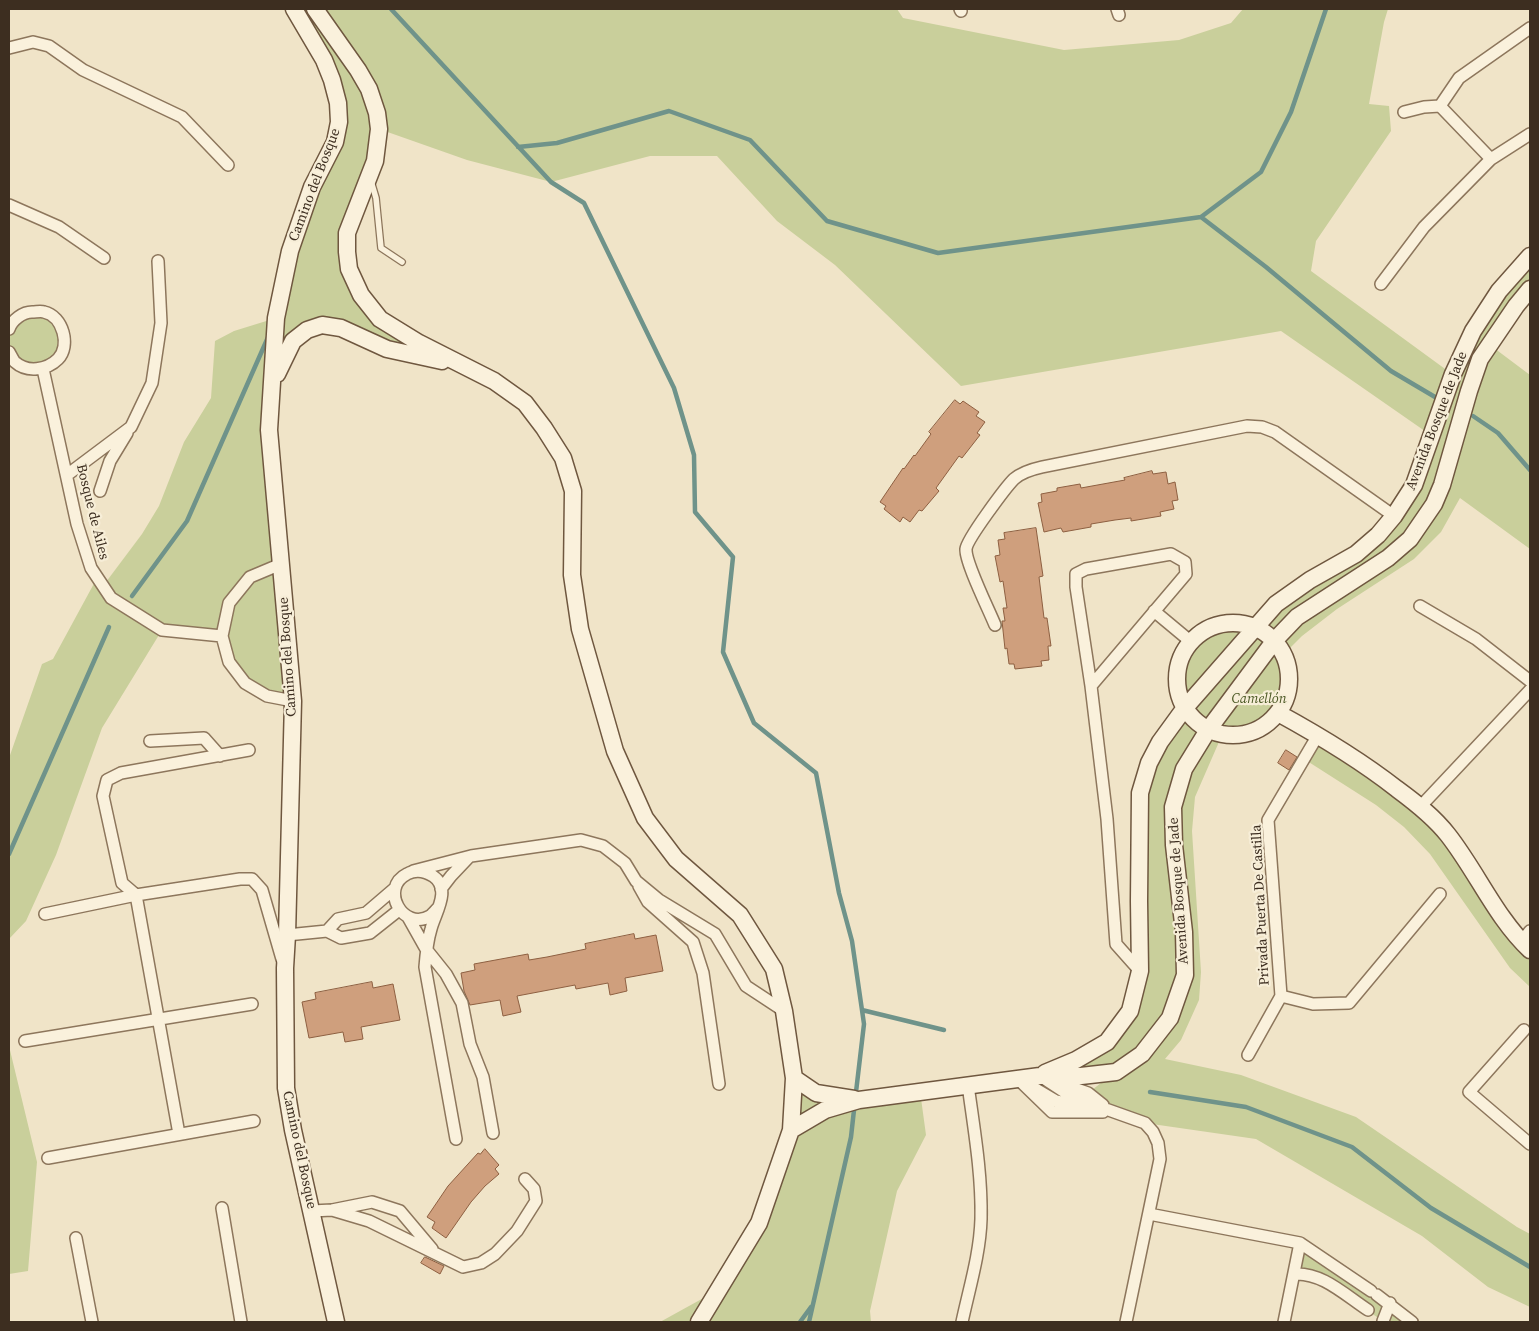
<!DOCTYPE html>
<html>
<head>
<meta charset="utf-8">
<style>
  body { margin:0 }
  #map { position:relative; width:1539px; height:1331px; overflow:hidden; background:#f0e4c8; font-family:"Source Serif 4",serif }
  canvas { display:block }
  .frame { position:absolute; inset:0; border:10px solid #3d2e20; pointer-events:none }
</style>
</head>
<body>
<div id="map">
<canvas width="1539" height="1331"></canvas>
<div class="frame"></div>
</div>
<script>
const ctx = document.querySelector('canvas').getContext('2d');
ctx.lineJoin = 'round';
function fillPath(path, color) { ctx.fillStyle = color; ctx.fill(path, 'evenodd'); }
function strokePath(path, color, width, dash) { ctx.strokeStyle = color; ctx.lineWidth = width; ctx.lineCap = dash ? 'butt' : 'round'; ctx.setLineDash(dash || []); ctx.stroke(path); }
function write(font, color, halo, rows, align = 'center') {
  ctx.font = font + ' "Source Serif 4",serif'; ctx.lineWidth = 4.5; ctx.setLineDash([]); ctx.textBaseline = 'middle'; ctx.strokeStyle = halo; ctx.fillStyle = color; for (const [text, x, y, turn = 0] of rows) {
    ctx.save(); ctx.translate(x, y); ctx.rotate((+turn || 0) * Math.PI / 180); ctx.textAlign = isNaN(turn) ? turn : align; if (halo) ctx.strokeText(text, 0, 0); ctx.fillText(text, 0, 0); ctx.restore();
  }
}
fillPath(new Path2D(`
  M294,9h603l6,9 161,32 115,-10 52,-17 12,-14h145l-4,13 -15,82 20,2 2,25 -75,110 -5,30 141,103 78,-118v33l-40,56 40,30v174l-70,-51 -19,34 -27,27 -77,50 -35,27 -18,18c16,45 -14,84 -62,81l-27,62 -3,34 9,141 -2,28 -18,40 -16,19 76,16 115,42 161,110 13,7v73l-42,-20 -66,-51 -166,-97 -111,-16 -57,-30 26,-20 -74,3 36,-16 54,-49 10,-218 44,-84 -9,-28 6,-28 9,-12 10,-9 27,-10 29,4 122,-91 54,-99 -151,-105 -320,55 -126,-121 -58,-44 -60,-65h-67l-99,26 -84,-22 -88,-31 -32,123 33,67 79,44 -118,-35 -34,2 -34,51 20,320 -48,-18 -23,-47 -60,-6 -60,98 -46,127 -30,66 -17,18v-181l33,-94 11,-5 44,-81 6,8 39,-52 17,-28 25,-64 27,-44 4,-57 19,-10 42,-13 63,-196 -1,-19z
  M27,312l33,11 -1,36 -31,10 -19,-17v-23z
  M1318,735l102,72 101,134 9,-10v56l-20,-19 -80,-114 -26,-27 -28,-22 -72,-46z
  M9,1046l28,116 -9,109 -19,3z
  M794,1078l22,15 104,-2 6,44 -29,56 -27,120 1,11h-211l58,-32 41,-67 32,-93z
  M1300,1243l112,79h-28l-60,-42 -30,-6z`), '#c9cf9b');
strokePath(new Path2D(`
  M391,9l160,173 33,21 90,185 20,67 1,57 38,45 -10,95 31,71 62,50 23,120 13,48 12,83 -8,68
  M518,147l39,-4 112,-32 81,29 77,81 111,32 263,-36 60,-45 30,-60 35,-103
  M1201,217l65,50 125,104 44,26
  M1473,416l25,17 32,37
  M132,596l55,-75 82,-186
  M9,854l100,-227
  M862,1010l82,20
  M1150,1092l96,15 106,40 79,61 99,59
  M800,1322l11,-15
  M809,1322l42,-185 3,-27`), '#6f938a', 4.5);
const building = new Path2D(`
  M955,400l5,4 3,-3 16,11 -3,4 9,6 -8,11 3,2 -18,23 -3,-2 -23,32 3,3 -17,20 -3,-1 -9,12 -7,-5 -3,5 -16,-13 2,-3 -6,-4 23,-34 1,1 10,-14 1,1 16,-22 -2,-2z
  M1152,471l1,3 13,-2 2,12 7,-2 3,18 -6,1 2,8 -14,3 1,4 -30,5v-3l-16,2 -24,4v3l-28,5 -2,-4 -17,4 -6,-29 4,-1 -1,-8 16,-3v-3l23,-4 1,4 44,-8 -1,-2z
  M1036,528l7,48 -4,1 5,41h3l4,28h-3l1,14 -8,1 1,5 -27,3 -1,-5h-5l-2,-16 -2,1 -3,-28h3l-2,-13h4l-4,-27 -3,1 -5,-26 5,-1 -2,-15 7,-1 -1,-6z
  M1286,750l11,7 -8,13 -11,-7z
  M634,934l1,5 21,-4 7,36 -38,7 2,13 -17,4 -2,-12 -32,6 -1,-4 -58,11 4,16 -18,4 -3,-16 -30,5 -6,-14 -3,-18 14,-3 -1,-6 54,-10 1,6 18,-3 39,-8 -1,-5z
  M372,982l1,6 20,-4 7,36 -39,7 2,12 -18,3 -2,-10 -34,6 -7,-36 14,-3 -1,-6z
  M485,1149l14,16 -4,4 4,5 -14,12 -14,16 -25,36 -14,-10 3,-6 -8,-5 21,-31 30,-33 2,1z
  M425,1257l19,9 -4,8 -19,-11z`);
fillPath(building, '#cf9f7d');
strokePath(building, '#8d5f41', 1);
const lane = new Path2D(`
  M371,181l5,17 5,50 21,14`);
const street = new Path2D(`
  M960,9l1,2
  M1117,9l2,6
  M9,48l24,-6 16,4 34,24 99,47 46,48
  M1440,106l19,-28 71,-50
  M1440,106l51,53
  M1404,112l20,-5 16,-1
  M9,205l50,22 45,31
  M1381,284l43,-57 67,-68 39,-25
  M9,329c3,-9 14,-17 23,-17 4,0 9,-1 12,0 19,4 27,34 14,47 -11,11 -31,14 -43,3 -2,-2 -4,-7 -6,-10
  M43,369l34,155 14,44 20,30 51,32 60,6
  M67,475l64,-48 21,-44 9,-60 -3,-62
  M100,491l10,-30 17,-28
  M281,564l-31,13 -21,26 -7,33 7,26 16,21 22,13 26,5
  M1420,606l56,33 54,42
  M1154,611l36,30
  M995,625c-6,-15 -30,-63 -29,-76 1,-10 40,-62 48,-70 8,-7 19,-10 28,-12l205,-41 15,1 13,5 119,84
  M1091,686l95,-112 -1,-12 -14,-8 -85,15 -10,5v13l15,99 16,133 9,125 24,27
  M150,741l54,-3 16,18
  M1420,807l110,-117
  M413,871l58,-15 110,-16 22,6 22,17 11,18 23,19 56,34 31,52 38,25
  M639,886l9,16 45,40 10,31 16,111
  M441,889l10,-13 18,-19
  M438,908c-2,2 -5,6 -8,8 -27,16 -51,-28 -23,-42 9,-5 18,-3 26,2 19,13 2,37 -2,53 -4,13 -5,25 -6,38l31,172
  M45,914l91,-19 104,-16h12l10,11 20,69
  M408,917l18,32 20,25 16,29 8,41 13,33 10,56
  M327,931l11,-12 28,-6 28,-24
  M287,935l40,-4 14,7 29,-5 29,-23
  M1521,942l9,-11
  M1281,996l32,8 36,-1 91,-109
  M1524,1030l-55,62 61,52
  M25,1041l227,-37
  M1248,1055l33,-59 -13,-176 50,-85
  M1040,1076l32,21 73,26 8,9 5,11 2,16 -34,163
  M1018,1079l34,33h51
  M1057,1082l31,11 15,12
  M1034,1088l22,13 25,5
  M179,1134l-43,-239 -14,-12 -19,-87 4,-16 14,-7 128,-23
  M48,1158l206,-37
  M222,1208l19,114
  M332,1210l37,11 94,46 18,-4 14,-9 22,-23 19,-30 -2,-12 -9,-10
  M312,1211l20,-1 40,-8 28,9 32,38
  M1149,1214l151,29 71,48
  M76,1238l16,84
  M1294,1274c28,-2 51,21 74,36
  M1377,1295l35,27
  M1383,1321l7,-18
  M962,1322c7,-33 18,-68 19,-103 1,-45 -7,-90 -13,-134
  M1284,1322l16,-79`);
const secondary = new Path2D(`
  M294,9l30,51 8,20 6,23 1,19 -4,20 -23,45 -22,64 -14,67 -7,112 24,271 -6,234 -2,33 1,120 7,42 43,192
  M315,9l43,61 11,19 8,24 2,16 -4,32 -28,72v19l2,17 12,26 19,24 39,24 75,38 31,22 19,25 19,30 10,33 -1,84 8,54 35,122 30,67 31,41 64,56 34,54 10,42 10,67 -3,52 -32,93 -60,99
  M277,374l16,-33 14,-11 15,-5 19,3 46,21 55,12
  M1177 679a56 56 0 1 1 112 0a56 56 0 1 1-112 0Z
  M1278,713c42,23 82,47 119,76 19,14 37,28 51,46 29,37 48,83 82,115
  M1045,1073l31,-13 31,-18 23,-31 10,-40 -1,-70 1,-108 9,-30 11,-21 24,-33 92,-105 34,-24 46,-26 22,-19 16,-19 20,-31 39,-111 20,-43 26,-40 31,-35
  M794,1078l22,15 38,6
  M791,1130l34,-20 34,-10 181,-24h41l35,-4 26,-18 28,-36 15,-43 -1,-43 -10,-87 -1,-38 11,-38 24,-39 67,-90 22,-23 91,-59 22,-19 24,-35 8,-19 27,-94 11,-32 36,-53 14,-17`);
strokePath(lane, '#8d765c', 8);
strokePath(street, '#8d765c', 14);
strokePath(secondary, '#6f573f', 19);
strokePath(lane, '#faf1dc', 5.5);
strokePath(street, '#faf1dc', 11);
strokePath(secondary, '#faf1dc', 16);
write('14px', '#3d2e20', '#f7eed8', [
  ["Camino del Bosque",315,185,-69],
  ["Avenida Bosque de Jade",1437,421,-69],
  ["Bosque de Ailes",92,512,76],
  ["Camino del Bosque",288,657,-94],
  ["Avenida Bosque de Jade",1179,891,-94],
  ["Privada Puerta De Castilla",1261,905,-93],
  ["Camino del Bosque",299,1150,78]
]);
write('italic 14px', '#4d5a26', '#f7eed8', [
  ["Camellón",1259,699]
]);
</script>
</body>
</html>
